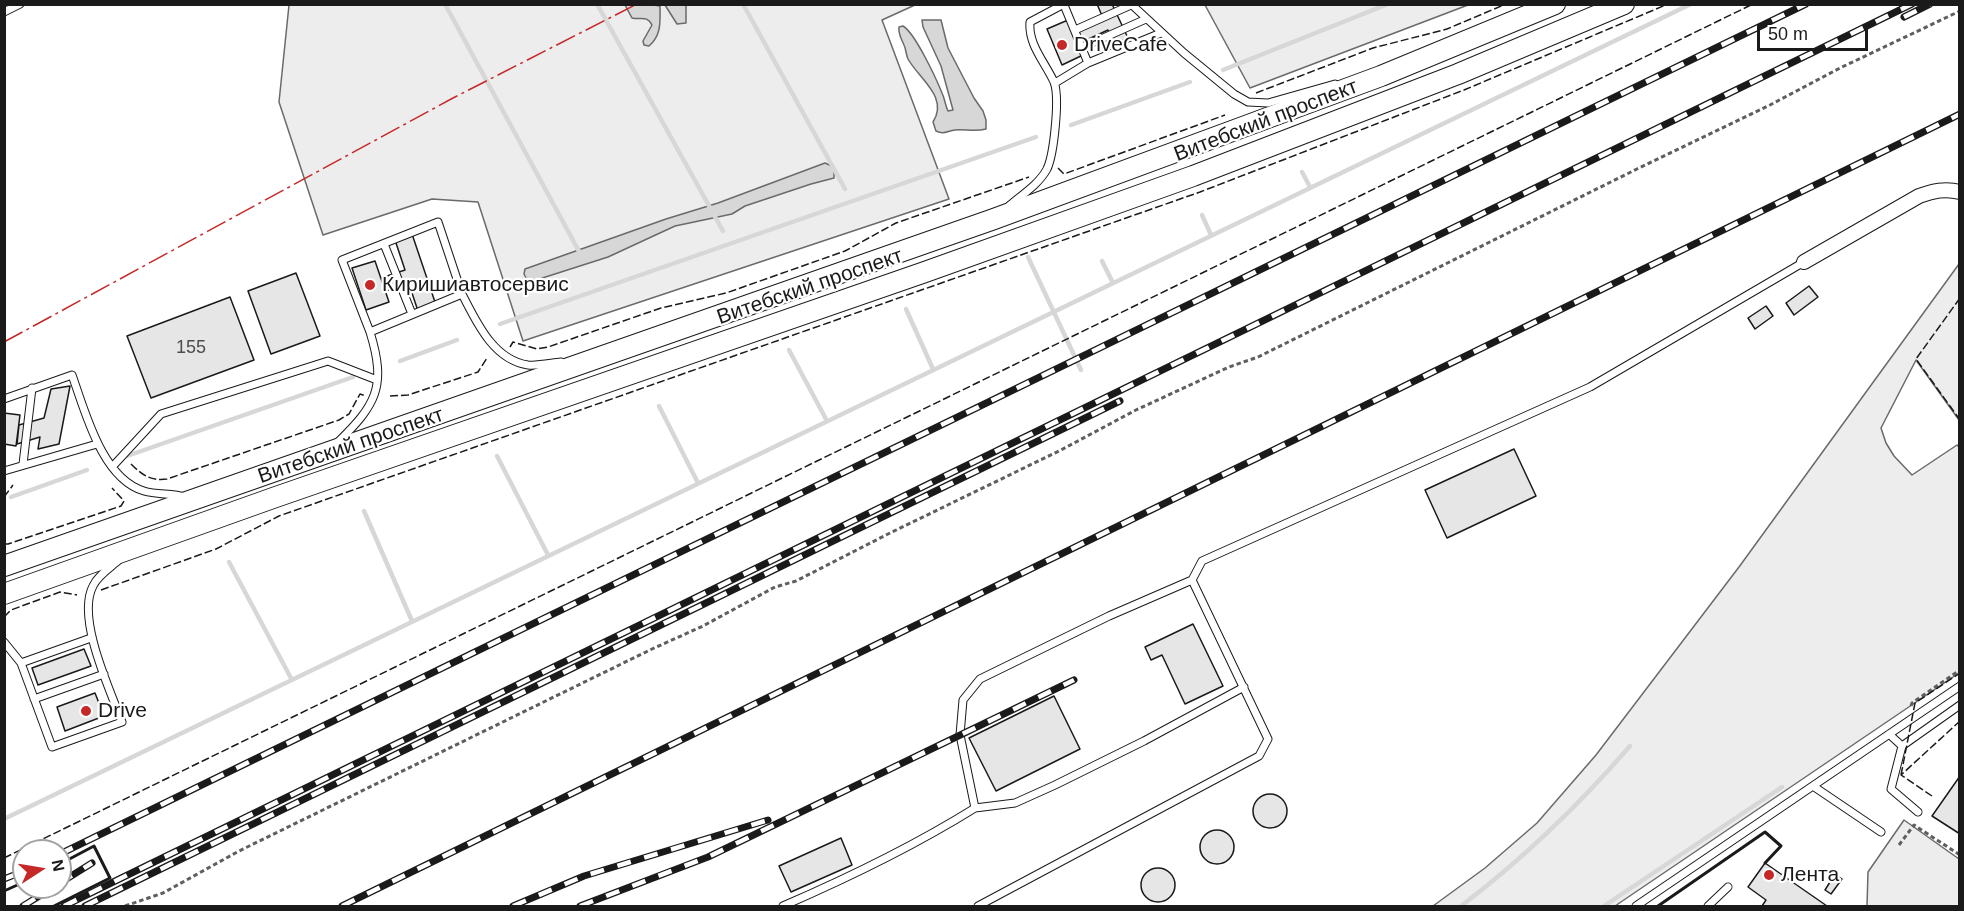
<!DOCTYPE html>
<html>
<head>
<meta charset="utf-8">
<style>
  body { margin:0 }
  #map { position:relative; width:1964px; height:911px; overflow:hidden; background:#fff; font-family:Arial,sans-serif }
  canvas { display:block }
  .frame { position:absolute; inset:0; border:6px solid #1a1a1a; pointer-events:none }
  .north { position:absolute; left:12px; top:839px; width:60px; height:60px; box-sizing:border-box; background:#fff; border:2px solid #a3a3a3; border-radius:50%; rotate:78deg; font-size:16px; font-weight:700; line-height:24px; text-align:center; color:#1a1a1a }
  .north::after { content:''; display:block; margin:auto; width:21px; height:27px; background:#c62828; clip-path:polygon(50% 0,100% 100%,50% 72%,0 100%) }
  .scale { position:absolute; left:1757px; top:24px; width:111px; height:27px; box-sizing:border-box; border:3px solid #1a1a1a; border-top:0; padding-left:8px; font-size:18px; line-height:21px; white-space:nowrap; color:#1a1a1a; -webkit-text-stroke:4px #fff; paint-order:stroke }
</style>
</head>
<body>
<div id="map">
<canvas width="1964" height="911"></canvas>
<div class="frame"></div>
<div class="north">N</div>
<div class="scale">50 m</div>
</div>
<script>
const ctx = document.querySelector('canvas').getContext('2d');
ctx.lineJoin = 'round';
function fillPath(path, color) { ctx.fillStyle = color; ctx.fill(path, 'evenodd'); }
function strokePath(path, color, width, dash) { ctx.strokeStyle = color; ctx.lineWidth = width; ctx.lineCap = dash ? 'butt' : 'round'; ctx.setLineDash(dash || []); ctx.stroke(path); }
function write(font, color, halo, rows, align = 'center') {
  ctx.font = font + ' Arial,sans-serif'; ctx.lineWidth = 4.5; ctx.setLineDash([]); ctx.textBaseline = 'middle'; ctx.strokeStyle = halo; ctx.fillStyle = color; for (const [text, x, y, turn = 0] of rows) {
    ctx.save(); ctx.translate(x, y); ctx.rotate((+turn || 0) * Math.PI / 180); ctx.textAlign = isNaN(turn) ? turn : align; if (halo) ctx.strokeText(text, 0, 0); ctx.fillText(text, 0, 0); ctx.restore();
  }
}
const built = new Path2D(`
  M289,5h626l-33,15 67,179 -426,142 -45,-139 -46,-3 -109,36 -44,-133z
  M1205,5h263l-218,83z
  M1959,264v156l-43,-60 -35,68 5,15 8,13 18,19 45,-30 2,2v226l-344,233h-182l52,-38 52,-45 59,-68 143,-188z
  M1904,820l55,39v47h-92l1,-34z`);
fillPath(built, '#ededed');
strokePath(built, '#6a6a6a', 1.5);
const water = new Path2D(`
  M646,4l14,2c0,15 2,29 -11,40l-5,-1 -1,-4 9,-16c-5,-10 -11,-5 -20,-7l-7,-13z
  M665,5h21v18l-9,1z
  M922,20h19l7,28 26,50 9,13 3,9v9c-11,3 -20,0 -31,1 -8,1 -11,5 -19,1l-3,-9c16,-25 -14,-43 -25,-63 -2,-4 -2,-10 -4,-14 -3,-7 -6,-11 -5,-18l4,-1c12,7 33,52 39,67 3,6 3,12 6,18l5,-1 -12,-44 -18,-39z
  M825,163l9,4v11l-23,6 -66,22 -13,8 -57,12 -67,31 -75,24 -6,-1 -3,-6 1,-5 141,-50 52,-16z`);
fillPath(water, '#d7d7d7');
strokePath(water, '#6a6a6a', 1.5);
strokePath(new Path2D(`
  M445,4l136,251
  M597,4l126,227
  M743,4l102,185
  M1223,70l165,-66
  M1071,125l119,-43
  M1302,172l8,15
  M1202,215l9,20
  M1028,257l53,113
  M1102,261l11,22
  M906,309l27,60
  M500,324l536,-187
  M789,350l38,71
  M400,361l57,-21
  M659,406l39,77
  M127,456l226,-79
  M497,456l51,99
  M11,497l76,-27
  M364,511l48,110
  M229,562l63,118
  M4,819l1687,-815
  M1461,906c62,-47 118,-101 169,-160
  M1604,906l178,-119`), '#d7d7d7', 4.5);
const building = new Path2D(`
  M1097,4h15l16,34 -14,6 -6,-14 -26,12 -6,-12 27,-12z
  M1068,20l15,35 -21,10 -15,-36z
  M411,231l26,77 -18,6 -10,-30 -24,7 -4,-13 24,-8 -11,-33z
  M375,261l14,41 -23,8 -14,-42z
  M296,273l24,63 -49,18 -23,-63z
  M1809,286l9,11 -24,18 -8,-12z
  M230,297l24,63 -103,38 -24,-62z
  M1766,306l7,10 -18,13 -7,-11z
  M70,386l-11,58 -21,5 2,-12 -23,7 2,-19 25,-7 7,-29z
  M4,413l16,2 -4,31 -12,-2z
  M1514,449l22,47 -89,42 -22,-48z
  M1193,624l30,62 -38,18 -23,-49 -11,5 -6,-13z
  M84,649l7,17 -53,19 -6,-17z
  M95,693l9,23 -39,15 -8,-24z
  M1054,696l26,53 -84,42 -27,-53z
  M1960,776v58l-28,-18z
  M1253 811a17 17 0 1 1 34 0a17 17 0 1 1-34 0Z
  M1200 847a17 17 0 1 1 34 0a17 17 0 1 1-34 0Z
  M841,838l11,27 -61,27 -12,-26z
  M1765,863l62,43h-65l4,-6 -18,-13z
  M1141 885a17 17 0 1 1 34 0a17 17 0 1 1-34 0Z
  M1835,874l7,5 -11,15 -6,-4z`);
fillPath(building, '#e6e6e6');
strokePath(building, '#1a1a1a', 1.5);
const service = new Path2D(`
  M1131,4l53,49 50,41 14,8 20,1 67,-19
  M1064,5l24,58
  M4,12l16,-8
  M1075,30l56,-25
  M1083,47l63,-28
  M1055,83l33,-20 73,-30
  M1010,205c13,-11 29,-21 37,-36 7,-15 13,-72 7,-87 -9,-20 -26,-37 -24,-60l34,-18
  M438,222l24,72 -92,38 -28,-72z
  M384,244l28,70
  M462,294c14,27 31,66 66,71 10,1 23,-2 33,-3
  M4,399l68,-24c13,36 30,104 72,116 13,4 28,2 41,6
  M337,443c39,-38 50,-56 33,-111
  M23,464l9,-76
  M113,466l48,-52 167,-53 49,19
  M4,471l93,-27
  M4,642l17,21 31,84 70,-25c-12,-32 -46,-104 -29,-136 5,-11 17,-18 26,-26
  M21,663l70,-25
  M34,699l70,-25
  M1889,734l13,12 -11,43 27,23
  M1902,746l58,-41
  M1813,786l68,46
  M975,808l40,-5 40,-18 89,-44 100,-54
  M783,906c67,-29 131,-60 192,-98l-15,-73 3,-35 17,-21 129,-63 83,-36
  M978,906l281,-150 9,-17 -76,-159 10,-19 388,-174 214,-125
  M1636,906l324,-220
  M1708,906l20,-19`);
const minor = new Path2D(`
  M1804,262l115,-66c14,-5 26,-8 41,-4`);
const secondary = new Path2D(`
  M4,566l990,-347 387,-143 174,-72
  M4,594l269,-96 652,-226 268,-96 265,-102 166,-70`);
strokePath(service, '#1a1a1a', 9);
strokePath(minor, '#1a1a1a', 16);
strokePath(secondary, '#1a1a1a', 22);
strokePath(new Path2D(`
  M1911,706l1,-3 48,-33
  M1899,845l15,-20 46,30
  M125,906l38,-13 76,-42 413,-202 51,-23 72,-39 21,-6 92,-47 173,-84 75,-40 93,-43 29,-10 379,-188 133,-64 70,-37 120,-57`), '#5f5f5f', 3, [4.5, 3]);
strokePath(service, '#fff', 7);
strokePath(minor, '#fff', 14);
strokePath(secondary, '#fff', 20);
const rail = new Path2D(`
  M1904,17l26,-13
  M60,854l1746,-850
  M4,879l20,-8
  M60,883l32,-20
  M23,906l31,-19
  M64,906l1848,-902
  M85,906l1035,-505
  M342,906l1618,-792
  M513,906l71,-30 184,-56
  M580,906l128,-49 366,-177`);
strokePath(rail, '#1a1a1a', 7);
strokePath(rail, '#fff', 4.5, [14]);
strokePath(new Path2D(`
  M1256,93l117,-45 74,-19 59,-25
  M1058,168l6,6 161,-59
  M1960,298l-44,61 44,61
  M510,347l3,-5 24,7 11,-2 113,-39 65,-15 119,-42 51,-28 133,-46
  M390,396l18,-1 70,-23 9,-14
  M131,464c12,12 20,17 36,15l172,-59 10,-6 11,-20 6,2
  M4,497l9,-12
  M4,544h4l113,-38 3,-5 -12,-13
  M101,590l115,-41 63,-33 921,-324 264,-102 204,-86
  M4,617l7,-7 49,-18 17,3
  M1959,758l1,-1
  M1901,775l14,-72 45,-30
  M1932,796l-31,-21 59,-54
  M4,858l1749,-854`), '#1a1a1a', 1.5, [8, 3]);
strokePath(new Path2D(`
  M4,891l20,-9
  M54,906l56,-28 -16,-32 -34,18
  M1658,906l107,-74 16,14 -16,17`), '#1a1a1a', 3);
strokePath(new Path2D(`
  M4,342l449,-244 184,-94`), '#c62828', 1.5, [21, 4.5, 3, 4.5]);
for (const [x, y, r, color] of [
  [1062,45,6,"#c62828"],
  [370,285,6,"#c62828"],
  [86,711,6,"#c62828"],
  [1769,875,6,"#c62828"]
]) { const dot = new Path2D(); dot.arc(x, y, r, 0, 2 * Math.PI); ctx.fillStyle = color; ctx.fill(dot); strokePath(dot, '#fff', 2); }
write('18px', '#4d4d4d', null, [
  ["155",191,348]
]);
write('21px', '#1a1a1a', '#fff', [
  ["DriveCafe",1074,45],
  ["Киришиавтосервис",382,285],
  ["Drive",98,711],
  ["Лента",1781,875]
], 'left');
write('21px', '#1a1a1a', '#fff', [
  ["Витебский проспект",1266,121,-21],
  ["Витебский проспект",810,287,-19],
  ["Витебский проспект",351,446,-19]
]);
</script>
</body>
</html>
